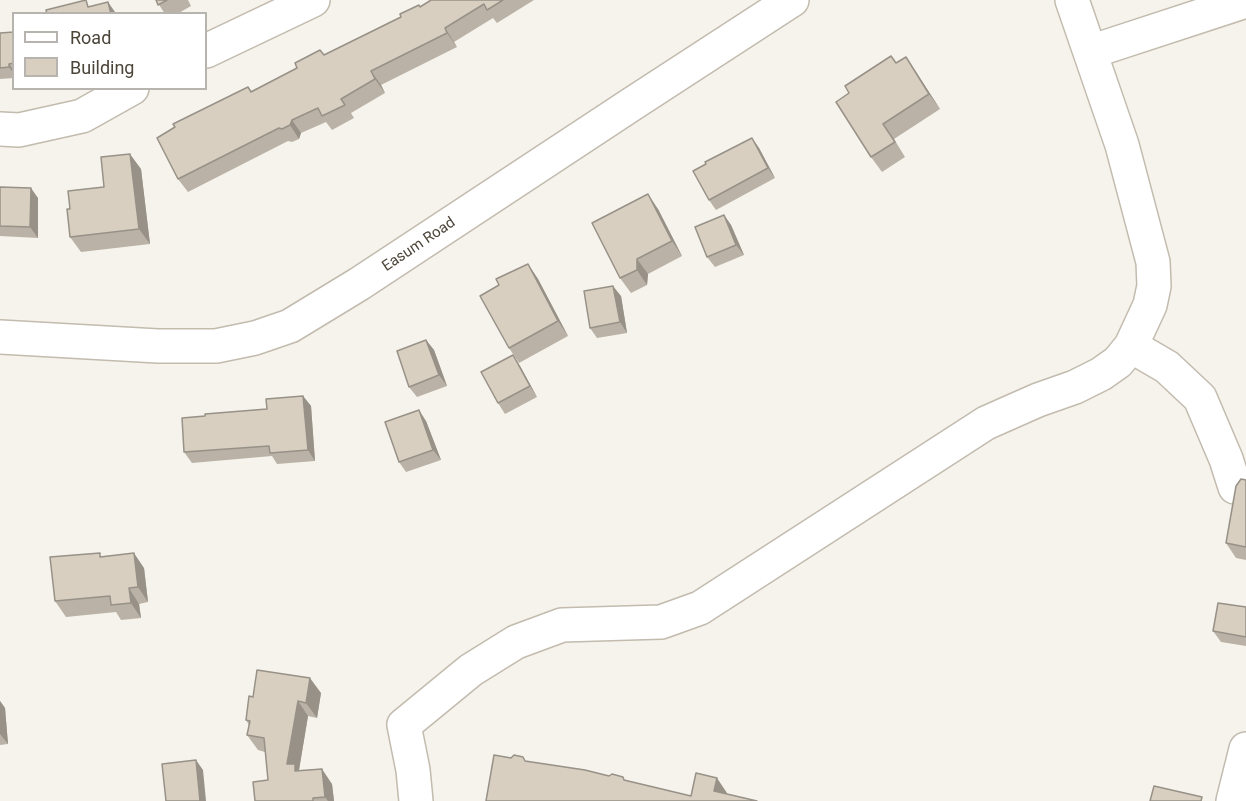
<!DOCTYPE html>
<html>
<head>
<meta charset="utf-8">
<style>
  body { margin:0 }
  #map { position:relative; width:1246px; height:801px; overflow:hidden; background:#f6f3ec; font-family:Roboto,sans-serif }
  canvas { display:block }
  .legend { position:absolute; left:12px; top:12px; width:195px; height:78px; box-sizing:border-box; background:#fff; border:2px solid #b7b4b0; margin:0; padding:8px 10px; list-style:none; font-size:18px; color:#4b4439 }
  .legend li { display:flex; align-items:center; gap:12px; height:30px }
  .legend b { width:30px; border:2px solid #b7b4b0 }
</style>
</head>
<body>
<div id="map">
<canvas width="1246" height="801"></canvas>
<ul class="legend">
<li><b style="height:8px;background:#fff"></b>Road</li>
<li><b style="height:16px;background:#d8cfc1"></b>Building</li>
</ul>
</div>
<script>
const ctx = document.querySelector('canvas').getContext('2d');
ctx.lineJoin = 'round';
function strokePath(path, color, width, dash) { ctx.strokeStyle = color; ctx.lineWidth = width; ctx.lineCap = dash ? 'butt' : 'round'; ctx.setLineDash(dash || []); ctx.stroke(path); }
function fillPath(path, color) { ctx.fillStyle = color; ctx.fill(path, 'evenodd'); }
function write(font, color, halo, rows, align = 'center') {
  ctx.font = font + ' Roboto,sans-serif'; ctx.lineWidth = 4.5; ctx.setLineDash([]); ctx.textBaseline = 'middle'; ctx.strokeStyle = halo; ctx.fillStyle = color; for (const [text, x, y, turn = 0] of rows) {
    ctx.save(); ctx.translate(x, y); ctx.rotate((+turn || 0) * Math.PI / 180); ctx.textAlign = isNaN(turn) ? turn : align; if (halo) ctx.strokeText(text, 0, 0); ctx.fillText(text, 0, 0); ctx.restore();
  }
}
const minor = new Path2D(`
  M206,51l107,-51
  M1090,52l156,-51
  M0,129l19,1 63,-14 50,-28
  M0,337l158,9h58l39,-8 35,-12 69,-42 273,-180 160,-104
  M1131,346l36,21 33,31 26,61 9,28
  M416,801l-3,-31 -9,-45 67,-55 45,-28 46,-17 99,-3 39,-14 286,-185 52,-23 37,-13 26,-13 17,-12 13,-16 19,-41 4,-19 -1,-24 -31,-117 -50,-145
  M1233,801l13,-52`);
strokePath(minor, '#c2bbae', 36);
strokePath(minor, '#fff', 33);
fillPath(new Path2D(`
  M156,0h32l3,6 -14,8h-12z
  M431,0h103l-37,23 -4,-5 -39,24 3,5 -76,38 4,8 -34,20 3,5 -22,12 -6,-8 -25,11 -2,6 -7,3 -4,-1 -100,51 -10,-13 -3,-52 73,-40 3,4 169,-84z
  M14,32v46l-14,1v-46z
  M906,57l34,52 -46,30 11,18 -23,15 -11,-15 25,-94z
  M752,138l7,10 16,30 -59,32 -7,-10z
  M141,169l9,75 -69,8 -11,-15v-28l34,-22z
  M0,187l38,11v40l-38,-2z
  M658,209l24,47 -34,18 -1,11 -16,8 -11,-15z
  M724,215l7,10 13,30 -29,12 -8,-10z
  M528,264l10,15 30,57 -49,27 -10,-15 -10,-63z
  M621,296l6,37 -30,5 -7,-10z
  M426,340l8,10 13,36 -30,11 -8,-10z
  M513,355l7,11 17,31 -32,17 -7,-11z
  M303,396l8,10 4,55 -38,3 -5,-8 -80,7 -8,-11 21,-36 62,-7z
  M426,421l15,39 -35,12 -7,-10z
  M1246,480v80l-10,-2 -10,-15z
  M103,557l41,11 4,34 -9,2 2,14 -20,2 -5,-8 -50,5 -11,-16z
  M1246,607v39l-25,-4 -8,-11z
  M321,693l-4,25 -9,-2 -9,54 33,14 2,17h-79l13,-21 -3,-28 -7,-2 -11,-15 2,-10 -3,-5 7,-23z
  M0,701l5,7 3,36 -8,1z`), '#bab2a6');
fillPath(new Path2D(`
  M108,2l7,10v2h-4z
  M445,28l9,14 3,5 -10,-14z
  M906,57l10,15 24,37 -11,-15z
  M9,64l5,7v3l-5,-7z
  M371,71l10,14 4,8 -10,-14z
  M292,120l9,13 -2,6 -9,-14z
  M752,138l7,10 16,30 -7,-10z
  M130,154l11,15 9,75 -11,-15z
  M31,188l7,10v40l-8,-11z
  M648,194l10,15 24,47 -10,-15z
  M724,215l7,10 13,30 -8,-10z
  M637,259l11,15 -1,11 -10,-15z
  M528,264l10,15 30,57 -10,-15z
  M613,286l8,10 6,37 -7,-11z
  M426,340l8,10 13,36 -8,-11z
  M513,355l7,11 17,31 -7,-11z
  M303,396l8,10 4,55 -7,-11z
  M419,410l7,11 15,39 -8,-10z
  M134,553l10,15 4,34 -10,-15z
  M129,588l10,16 2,14 -10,-15z
  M310,678l11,15 -4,25 -11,-15z
  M0,701l5,7 3,36 -8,-10z
  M298,701l10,15 -9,54 7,9 -19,-15z
  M196,760l7,10 3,31h-6z
  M322,769l10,15 2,17h-6l-3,-4z
  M717,778l10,15 -2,8 -11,-10z`), '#979187');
const building = new Path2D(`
  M86,0l2,7 20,-5 3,12h-64l-1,-4z
  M156,0h11l-9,5z
  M431,0h72l-16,10 -3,-6 -39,24 2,5 -76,38 4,8 -34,20 4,6 -23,11 -4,-8 -26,12 -2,5 -8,4 -3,-1 -101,51 -21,-41 18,-11 -2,-3 75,-37 3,5 46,-24 -2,-5 25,-13 4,5 77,-38 -1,-3 19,-9 1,2z
  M14,32v31l-5,1v3l-9,1v-35z
  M891,56l5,7 10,-6 23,37 -46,30 12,18 -24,15 -35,-55 13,-9 -4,-7z
  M752,138l16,30 -59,32 -16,-29 13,-7 -1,-2z
  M130,154l9,75 -69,8 -3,-28h3l-2,-18 36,-4 -3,-30z
  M0,187l31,1 -1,39 -30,-1z
  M648,194l24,47 -35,18v11l-17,8 -28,-55z
  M724,215l12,30 -29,12 -12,-30z
  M528,264l30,57 -49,27 -29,-52 19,-11 -3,-6z
  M613,286l7,36 -30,6 -6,-37z
  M426,340l13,35 -30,12 -12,-36z
  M513,355l17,31 -32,17 -17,-31z
  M303,396l5,54 -38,3 -1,-7 -85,6 -2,-34 23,-2v-2l62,-5 -1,-10z
  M419,410l14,40 -34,12 -14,-40z
  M1241,479l5,1v67l-20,-4 10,-57z
  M100,553v4l34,-4 4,34 -9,1 2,15 -20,2 -1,-9 -55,5 -5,-44z
  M1218,603l28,4v30l-33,-6z
  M257,670l53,8 -4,25 -8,-2 -11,63h8v7l27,-2 3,28 -12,1v3h-58l-2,-19 15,-2 -4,-42 -17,-3 3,-14 -4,-1 3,-24 4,1z
  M494,755l17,3 3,-3 9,2 2,4 60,9 24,6 3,-2 11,3 1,3 67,16 5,-23 21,5 -3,13 43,10h-271z
  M196,760l4,41h-34l-4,-37z
  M1154,786l48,11 -1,4h-51z`);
fillPath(building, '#d8cfc1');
strokePath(building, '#979187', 1.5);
write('15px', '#4b4439', '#fff', [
  ["Easum Road",419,245,-34]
]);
</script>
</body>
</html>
